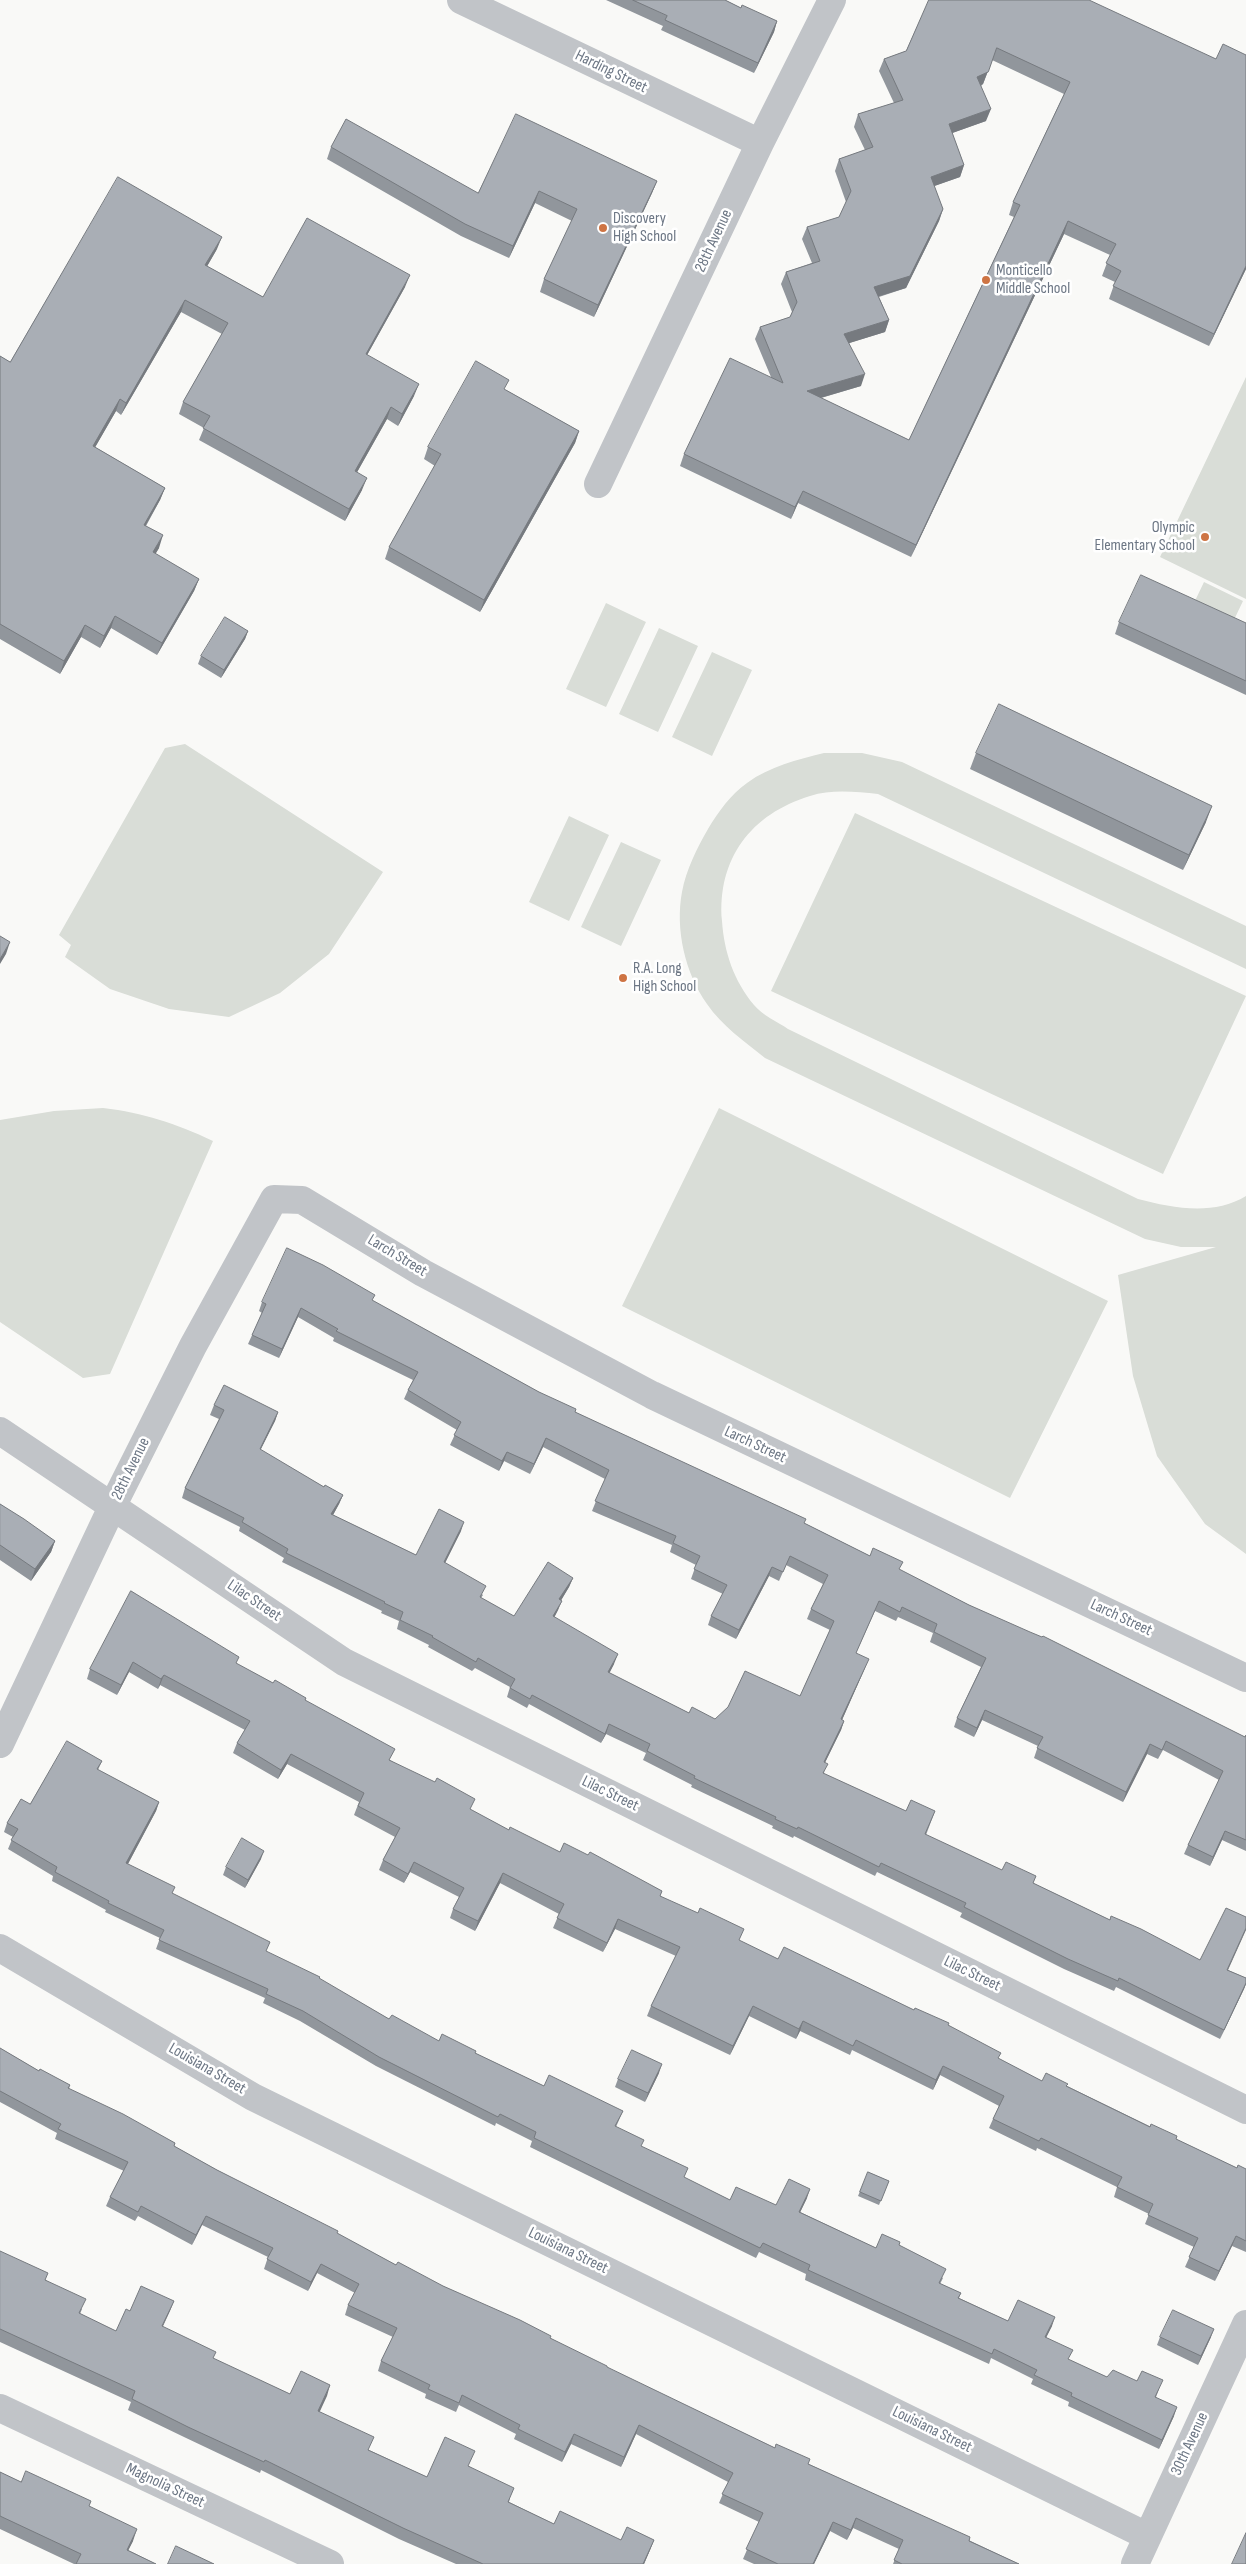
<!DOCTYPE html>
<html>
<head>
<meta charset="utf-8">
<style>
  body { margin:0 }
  canvas { display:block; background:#f9f9f7 }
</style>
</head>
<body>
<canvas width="1246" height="2564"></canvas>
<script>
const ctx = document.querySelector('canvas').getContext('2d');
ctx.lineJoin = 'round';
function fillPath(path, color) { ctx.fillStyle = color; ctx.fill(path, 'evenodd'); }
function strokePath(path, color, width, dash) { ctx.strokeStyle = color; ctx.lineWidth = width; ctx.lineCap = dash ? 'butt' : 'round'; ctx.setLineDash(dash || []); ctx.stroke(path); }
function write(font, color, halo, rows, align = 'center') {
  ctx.font = font + ' "Sofia Sans Condensed",sans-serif'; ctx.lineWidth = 5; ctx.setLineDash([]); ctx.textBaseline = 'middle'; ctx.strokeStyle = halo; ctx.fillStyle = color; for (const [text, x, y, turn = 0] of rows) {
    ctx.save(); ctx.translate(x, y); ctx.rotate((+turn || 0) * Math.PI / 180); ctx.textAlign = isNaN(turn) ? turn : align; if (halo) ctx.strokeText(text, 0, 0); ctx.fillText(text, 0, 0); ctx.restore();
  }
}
fillPath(new Path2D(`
  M1246,377v222l-86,-42z
  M1204,582l39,19 -11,23 -39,-19z
  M606,603l40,19 -40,85 -40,-18z
  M659,628l39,18 -40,86 -39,-18z
  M712,652l40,18 -40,86 -40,-19z
  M185,744l198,128 -54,82 -49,39 -51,24 -60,-8 -59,-20 -45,-32 6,-12 -12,-10 106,-187z
  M824,753h38l40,9 344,164v43l-368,-175c-22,-2 -46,-5 -68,2 -59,18 -93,63 -88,125 2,31 12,60 32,84 8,10 24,17 34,24l350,170c35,9 75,17 108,-3v358l-41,-30 -48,-68 -24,-80 -15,-101 98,-28h-35l-36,-8 -380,-181c-21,-17 -43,-32 -58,-54 -22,-31 -32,-75 -25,-112 4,-22 15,-44 26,-63 10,-17 23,-35 39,-46 23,-17 50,-23 77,-30z
  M855,813l391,183 -83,178 -392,-183z
  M569,816l40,19 -40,86 -40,-19z
  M621,842l40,18 -40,86 -40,-19z
  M103,1108c41,5 72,15 110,33l-103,233 -27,4 -83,-56v-202l54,-9z
  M719,1108l389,193 -98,197 -388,-192z`), '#d9ddd7');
strokePath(new Path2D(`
  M461,0l299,143
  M598,484l162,-341 72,-143
  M0,1431l344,231 902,448
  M0,1744l113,-239 80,-159 81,-147 28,1 121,73 229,122 594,283
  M0,1948l253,149 894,439
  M0,2408l330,156
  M1135,2564l111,-240`), '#c1c4c8', 28);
fillPath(new Path2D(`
  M606,0h119l16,8 36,13 -3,11 -20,41 -93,-43 2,-4z
  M929,0l287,59 30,-4v214l-37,77 -100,-47 6,-17 -13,-6 8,-21 -46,-21 -153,323 -113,-54 -7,16 -111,-53 4,-12 87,-77 -16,-38 5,-12 30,-10 2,-5 -11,-28 5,-12 26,-9 -10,-24 5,-12 32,-10 7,-15 -11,-31 4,-12 26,-9 -11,-23 4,-13 36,-11 -15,-32 5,-12 22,-8zM992,60l72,34 -51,108 -4,13 5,2 -105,223 -88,-42 40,-12 -12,-43 36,-11 4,-12 -10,-23 27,-9 33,-67 4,-12 -9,-23 26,-9 4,-12 -12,-32 34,-12 -5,-35 2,-2z
  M331,147l147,46 179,-12 -5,12 -58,124 -54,-25 4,-13 28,-58 -37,-18 -26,55 -48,-22 -134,-77z
  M217,249l-10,17 56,31 142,-10 -38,68 47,41 -16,30 -11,-7 -30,53 5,18 -17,31 -146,-81 5,-12 -25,-14 4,-12 39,-68 -41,-22 -60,103 -5,-4 -21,36 70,41 -5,12 -14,26 13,22 -4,6 44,25 -5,12 -37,64 -46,-27 -11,20 -19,-11 -21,37 -60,-35v-283l10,6z
  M506,390l73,41 -4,12 -95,169 -95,-53 4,-12 46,-81 -11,-7 4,-12z
  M1119,622l127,1v72l-131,-61z
  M248,631l-3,8 -24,39 -23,-14 3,-8z
  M976,753l230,69 -23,48 -213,-101z
  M373,1301l202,111 229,111 66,33 30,14 69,35 276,132 1,-2v116l-24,-11 -12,26 -26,-12 4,-9 31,-65 -56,-30 -5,9 -11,-5 -24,48 -89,-44 4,-12 -56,-26 -8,17 -20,-10 3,-9 24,-51 -51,-25 3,-9 -35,-16 -2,4 -21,-10 -19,42 9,15 -23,52 2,1 -3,9 -16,32 -1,12 82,37h29l-9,24 76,35 34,6 -3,7 77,37 90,40 28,10 18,8v6l-2,5 -24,50 -104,-52 -2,4 -50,-22 -104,-52 2,-4 -85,-41 -2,4 -81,-40 -1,2 -21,-10 1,-2 -82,-39 1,-2 -49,-25 3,-7 -40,-19 -5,9 -72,-39 -2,4 -20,-11 3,-10 -35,-19 -3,3 -44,-24 1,-2 -32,-16 2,-8 -18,-8 1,-2 -100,-49 2,-4 -45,-27 1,-4 -58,-29 3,-10 34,-69 -9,-4 4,-10 64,7 -3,9 -15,29 64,37 19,8 -4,9 -6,11 83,40 45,-24 -16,32 38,32 -2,3 33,18 59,-38 -4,9 -8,13 -3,10 -4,7 60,47 -5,9 80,40 26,6 85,-23 30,-66 -23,-11 4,-10 12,-25 -37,-19 -7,16 -10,-5 -33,63 -28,-14 3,-9 12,-22 -32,-15 5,-14 -26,-13 2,-7 -80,-34 13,-32 -62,-32 -13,27 -26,-13 -5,10 -49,-26 7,-15 -53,-31 4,-9 5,-10 -80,-39 1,-3 -36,-21 -19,41 -31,-14 14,-31 -3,-2 3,-9z
  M0,1504l55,37 -4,11 -20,29 -31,-21z
  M131,1591l106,73 36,19 33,15 -1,3 85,59 81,50 38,20 51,22 28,3 74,36 -2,5 80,45 38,18 136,51 34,15 51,34 43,22 25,5 109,53 61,29 9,1v83l-14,-6 -17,35 -30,-14 9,-20 -49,-23 4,-10 -35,-17 3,-10 -80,-39 -1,3 -47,-23 4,-9 6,-13 -59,-31 -7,15 -81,-40 -2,5 -50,-24 -4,8 -47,-23 -19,39 -83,-39 4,-10 25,-50 -61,-27 -12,23 -50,-24 6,-14 -59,-31 -25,48 -25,-13 3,-9 6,-12 -49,-25 -6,11 -25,-13 4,-10 12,-23 -41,-22 5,-13 -72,-38 -9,15 -45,-26 4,-10 8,-13 -85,-45 -2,4 -29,-17 -12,23 -30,-16 3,-10z
  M102,1761l-4,9 61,32 -3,9 -28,53 45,30 93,58 53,27 70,40 50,22 36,12 69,33 79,25 -7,16 25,20 44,31 45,22 46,5 31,-7 -7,14 76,36 23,-3 44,33 -3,6 21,9 -2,5 49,23 44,5 -6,11 23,23 38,17 30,4 22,8 -3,8 18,19 -15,33 -91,-43 1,-4 -38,-18 2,-5 -42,-21 -2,6 -184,-84 1,-6 -47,-22 -3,6 -226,-111 2,-6 -36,-18 -1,3 -119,-60 -76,-45 -37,-18 2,-5 -109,-49 4,-11 -55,-26 1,-2 -54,-29 1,-5 -45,-27 5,-12 -9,-5 3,-9 23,-19z
  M261,1859l-16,29 -22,-13 3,-8z
  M0,2048l39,23 31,14 -1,4 106,54 -1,3 43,24 179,95 47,21 107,52 57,30 412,196h-126l6,-15 -46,-21 -6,12 -17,-9 -16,33h-60l-11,-5 16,-37 -40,-19 9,-21 -92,-48 -15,33 -50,-23 -9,18 -48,-23 2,-5 -57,-29 -3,7 -31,-14 1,-4 -48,-23 3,-10 12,-24 -48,-22 3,-10 7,-12 -38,-20 -9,18 -44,-22 4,-12 -66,-32 -10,20 -54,-29 -3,5 -29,-15 4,-9 14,-26 -69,-32 2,-6 -57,-31z
  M659,2073l-14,29 -30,-15 3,-8z
  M868,2172l21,9 -10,24 -21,-9z
  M0,2251l46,29 36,29 -2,5 36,17 14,-20 44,-10 -12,26 51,32 77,35 40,-9 -11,26 50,39 58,27 42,-11 41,32 -1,4 45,22 67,16h33l-4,10 -6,14h-188l-57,-25 -138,-69 -1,3 -76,-36 -56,-27 3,-8 -131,-60z
  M1160,2337h51l-13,28 -41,-20z
  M0,2472l21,10 68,24 44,35 -5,9 28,14h-82l-74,-35z`), '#91969c');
fillPath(new Path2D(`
  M777,21l-3,11 -20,41 4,-10z
  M997,48l-14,36 -10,5 4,-12z
  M991,109l-5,12 -42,15 5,-12z
  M964,165l-4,12 -34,12 5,-12z
  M657,181l-5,12 -58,124 4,-12z
  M539,191l-4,12 -26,55 4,-12z
  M943,209l-4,12 -33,67 -36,11 4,-12z
  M1068,221l-4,13 -153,323 5,-12z
  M222,237l-5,12 -16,28 4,-12z
  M1246,266v3l-37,77 5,-12z
  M410,275l-5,12 -44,79 5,-12z
  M185,300l-4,12 -60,103 5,-12z
  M889,320l-4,12 -45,14 4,-12z
  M865,374l-4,12 -58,17 4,-12z
  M419,384l-5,12 -16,30 4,-12z
  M120,399l-4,12 -27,47 4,-12z
  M391,407l-4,12 -36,64 4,-12z
  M579,431l-4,12 -95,169 4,-12z
  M367,478l-5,12 -17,31 4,-12z
  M165,488l-5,12 -21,37 5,-12z
  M803,491l-5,12 -7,16 4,-12z
  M163,535l-4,13 -10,17 4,-13z
  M199,579l-5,12 -37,64 5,-12z
  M115,616l-4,12 -11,20 4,-12z
  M85,625l-4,12 -21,37 4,-13z
  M248,631l-3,8 -24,39 3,-8z
  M1212,806l-6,16 -23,48 6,-15z
  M10,942l-4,12 -6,10v-5z
  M301,1308l-3,9 -19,41 3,-9z
  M278,1412l-3,9 -19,38 4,-10z
  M546,1438l-3,9 -13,27 4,-10z
  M507,1452l-3,9 -5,10 3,-10z
  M343,1495l-4,9 -11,20 3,-10z
  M464,1522l-3,9 -20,40 3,-9z
  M55,1541l-4,11 -20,29 4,-12z
  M772,1567l-3,9 -33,63 3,-9z
  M573,1578l-4,9 -13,22 3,-10z
  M562,1601l-4,9 -8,16 3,-10z
  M618,1654l-4,10 -9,18 3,-10z
  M869,1659l-4,9 -27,61 3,-10z
  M133,1662l-4,10 -12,23 4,-10z
  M164,1675l-4,10 -2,4 3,-10z
  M985,1710l-3,10 -8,17 3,-9z
  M844,1721l-3,9 -20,41 3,-9z
  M609,1724l-3,10 -5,9 4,-9z
  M1150,1744l-3,10 -24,48 3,-10z
  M291,1754l-4,10 -9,15 3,-9z
  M159,1802l-3,9 -33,62 3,-10z
  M1225,1831l-3,9 -12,26 3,-9z
  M264,1851l-3,8 -16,29 3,-8z
  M414,1862l-4,10 -6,11 4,-9z
  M503,1873l-3,10 -25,48 3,-10z
  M618,1919l-3,10 -12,23 4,-9z
  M1246,1928v2l-22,49 3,-9z
  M1246,1983l-2,6 -24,50 4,-9z
  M753,2006l-4,10 -19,39 3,-9z
  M803,2021l-3,10 -4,8 3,-10z
  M662,2064l-3,9 -14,29 3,-9z
  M943,2066l-3,9 -7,15 3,-10z
  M810,2189l-3,9 -11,23 3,-9z
  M206,2216l-4,9 -10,20 4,-10z
  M1236,2236l-4,10 -17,35 4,-10z
  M321,2264l-4,9 -9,18 3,-9z
  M174,2301l-4,10 -12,26 4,-11z
  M1055,2317l-3,9 -10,20 3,-9z
  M1214,2329l-3,8 -13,28 3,-9z
  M330,2385l-3,11 -12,26 3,-11z
  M1177,2407l-3,9 -15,33 3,-9z
  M639,2425l-3,9 -15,33 3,-10z
  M574,2434l-3,10 -9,18 3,-10z
  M856,2518l-3,10 -6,12 4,-10z
  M833,2522l-3,9 -16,33h-1z
  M137,2529l-4,12 -10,20 4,-11z
  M654,2540l-4,10 -6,14h-1z`), '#767a7f');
const building = new Path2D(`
  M633,0h92l16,8 1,-3 35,16 -19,42 -93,-43 2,-4z
  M929,0h160l127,59 7,-15 23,11v211l-32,68 -101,-48 8,-15 -15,-8 10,-19 -48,-23 -152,324 -113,-54 -8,16 -111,-53 46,-96 53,25 -23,-56 30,-10 7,-15 -11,-30 34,-11 -13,-34 32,-10 12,-26 -12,-32 34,-12 -15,-33 45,-14 -19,-41 22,-8zM997,48l73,34 -57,120 7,3 -111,235 -102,-49 58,-17 -21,-40 45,-14 -15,-33 36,-11 33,-67 -12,-32 33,-12 -15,-41 42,-15 -14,-32 11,-5z
  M516,114l141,67 -59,124 -54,-26 33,-70 -38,-18 -26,55 -48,-22 -134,-77 15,-28 132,74z
  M118,177l104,60 -17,28 58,32 44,-79 103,57 -44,79 53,30 -17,30 -11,-7 -36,64 12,7 -18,31 -146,-81 7,-12 -27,-14 45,-79 -43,-23 -59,103 -6,-4 -27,47 72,42 -21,37 19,10 -10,17 46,27 -37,64 -47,-27 -11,20 -19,-11 -21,36 -64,-37v-268l10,6z
  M476,361l33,19 -5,9 75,42 -95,169 -95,-53 52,-93 -13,-7z
  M1141,575l105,48v58l-127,-59z
  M225,617l23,14 -24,39 -23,-14z
  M999,704l213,102 -23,49 -213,-102z
  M0,936l10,6 -10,17z
  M287,1248l36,17 52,30 -3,5 167,92 37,17 -1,3 231,107 -2,4 66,33 3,-8 30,14 -4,7 70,36 61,27 12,5 1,-1 202,101 1,-2v105l-21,-9 -12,26 -25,-12 35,-74 -57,-30 -4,9 -12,-6 -24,48 -89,-44 6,-11 -58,-27 -8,18 -20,-10 29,-60 -52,-26 3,-8 -35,-17 -2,5 -21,-11 -23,52 13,6 -28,60 3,2 -20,41 4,2 -5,9 83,38 5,-11 24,11 -10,23 77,36 4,-8 30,14 -3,7 77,37 1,-4 30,13 59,31 26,-52 20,9v11l-19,42 19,8v5l-22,47 -105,-52 -1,3 -50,-22 -104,-52 2,-4 -85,-40 -2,4 -81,-40 -1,2 -22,-10 1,-2 -82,-39 1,-2 -48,-25 3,-7 -41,-20 -4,10 -73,-39 -2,4 -20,-11 5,-9 -37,-21 -2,4 -44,-25 1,-1 -33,-16 3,-8 -19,-9 1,-1 -99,-49 2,-4 -46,-27 2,-4 -59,-30 39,-78 -10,-5 10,-20 54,27 -18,37 64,38 1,-2 18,10 -12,19 85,41 23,-46 25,13 -20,40 42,24 -6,11 34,19 34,-54 25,16 -14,21 3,2 -9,15 65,38 -10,18 81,41 3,-6 23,12 13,-12 17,-36 55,25 34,-75 -23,-12 17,-34 -38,-19 -7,16 -11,-5 -33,63 -28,-14 16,-31 -33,-16 6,-13 -27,-13 3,-7 -81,-35 14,-31 -63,-32 -12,26 -27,-12 -5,9 -48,-26 7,-13 -53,-32 10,-18 -82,-41 2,-2 -37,-21 -19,41 -30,-14 14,-31 -4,-2z
  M0,1504l24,15 31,22 -20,28 -35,-24z
  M131,1591l108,66 -3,6 37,20 2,-3 31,18 -1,2 90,49 -6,11 46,22 2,-4 38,21 -5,10 39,21 1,-3 50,25 4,-9 24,12 2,-3 72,39 -2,5 38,17 2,-5 44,21 -5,11 39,19 6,-12 130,63 1,-2 34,15 -1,2 53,28 -3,5 44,23 4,-8 22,11 -2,2 84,41 1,-3 26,12 -1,3 61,29 1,-3 8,4v72l-10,-5 -17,35 -30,-14 9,-19 -50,-23 5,-11 -36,-17 5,-10 -81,-39 -2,3 -46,-22 11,-23 -61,-30 -7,14 -80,-40 -3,6 -50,-25 -4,8 -46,-23 -20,40 -82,-40 29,-59 -62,-28 -11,24 -50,-25 7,-14 -61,-31 -25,48 -25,-12 11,-21 -50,-26 -6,12 -25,-14 17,-32 -42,-22 6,-13 -73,-39 -10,16 -44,-27 13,-22 -86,-46 -3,4 -28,-17 -12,23 -31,-16z
  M67,1741l35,20 -5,8 62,33 -33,61 49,24 -3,6 98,49 -4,9 54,26 -1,1 70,41 3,-4 47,26 3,-7 34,17 -1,2 69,33 5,-11 74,36 -8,15 29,14 -3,6 47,22 -4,9 46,23 6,-13 40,18 13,-26 21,10 -11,23 77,36 6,-14 18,8 -1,3 47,24 -7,14 22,10 -3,5 50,23 10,-21 37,17 -10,20 28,13 -5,9 39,18 6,-7 24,11 5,-10 21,9 -8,17 22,10 -15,33 -91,-44 1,-3 -38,-18 3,-5 -43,-21 -2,5 -184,-84 2,-5 -47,-22 -3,5 -226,-110 2,-6 -36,-18 -2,3 -119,-60 -76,-46 -37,-17 2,-5 -109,-49 5,-10 -56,-27 1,-2 -54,-29 2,-5 -46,-27 7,-11 -11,-6 14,-24 9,5z
  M242,1838l22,13 -16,29 -22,-13z
  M0,2048l39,23 1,-2 30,16 -2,3 55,26 52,29 -1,3 43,24 121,61 -1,2 59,32 2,-3 45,24 77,34 31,16 -1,2 57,28v1l168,81 1,-4 34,15 -2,5 162,73 -1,4 50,23h-117l-8,-4 9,-20 -47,-22 -5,12 -18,-8 -20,42h-35l-32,-15 17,-36 -41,-19 11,-21 -94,-48 -15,32 -50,-23 -9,18 -47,-23 2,-4 -58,-30 -3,8 -31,-14 2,-4 -49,-24 16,-33 -49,-23 11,-21 -38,-20 -10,18 -44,-23 6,-11 -67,-32 -10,19 -55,-29 -3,6 -28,-15 18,-35 -70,-33 3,-5 -61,-33z
  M632,2050l30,14 -14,29 -30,-14z
  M868,2172l21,9 -8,20 -21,-9z
  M0,2251l48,22 -3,7 41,19 -7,14 37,18 10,-22 4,2 11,-25 33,15 -12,25 54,26 -3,6 77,36 11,-23 29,14 -12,26 56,26 -6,13 59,27 18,-40 30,14 -7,15 46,22 -6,14 46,22 6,-13 61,29 6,-13 27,13 -11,24h-160l-80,-36 -138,-68 -1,2 -76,-35 -56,-28 3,-8 -135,-62z
  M1173,2310l41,19 -13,27 -41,-19z
  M26,2471l65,30 -2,5 48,23 -10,21 29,14h-80l5,-10 -81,-38v-44l21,10z
  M1246,2533v31h-14z
  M176,2546l38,18h-46z`);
fillPath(building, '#a9aeb5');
strokePath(building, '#767a7f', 1);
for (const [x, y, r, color] of [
  [603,228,5,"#ce7443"],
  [986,280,5,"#ce7443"],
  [1205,537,5,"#ce7443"],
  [623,978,5,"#ce7443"]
]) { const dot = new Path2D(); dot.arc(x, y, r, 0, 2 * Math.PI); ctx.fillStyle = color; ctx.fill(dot); strokePath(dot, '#fff', 2); }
write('16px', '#6c7684', '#fff', [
  ["Harding Street",611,72,26],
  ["28th Avenue",714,241,-65],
  ["Larch Street",397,1256,31],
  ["Larch Street",755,1445,25],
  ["28th Avenue",131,1469,-64],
  ["Lilac Street",254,1601,34],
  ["Larch Street",1121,1618,25],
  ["Lilac Street",610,1794,26],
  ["Lilac Street",972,1974,26],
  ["Louisiana Street",207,2069,30],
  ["Louisiana Street",568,2251,26],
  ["Louisiana Street",932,2430,26],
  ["30th Avenue",1190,2444,-65],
  ["Magnolia Street",165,2486,25]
]);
write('16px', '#6c7684', '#fff', [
  ["Discovery",613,219],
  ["High School",613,237],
  ["Monticello",996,271],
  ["Middle School",996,289],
  ["Olympic",1195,528,"right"],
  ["Elementary School",1195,546,"right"],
  ["R.A. Long",633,969],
  ["High School",633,987]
], 'left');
</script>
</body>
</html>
